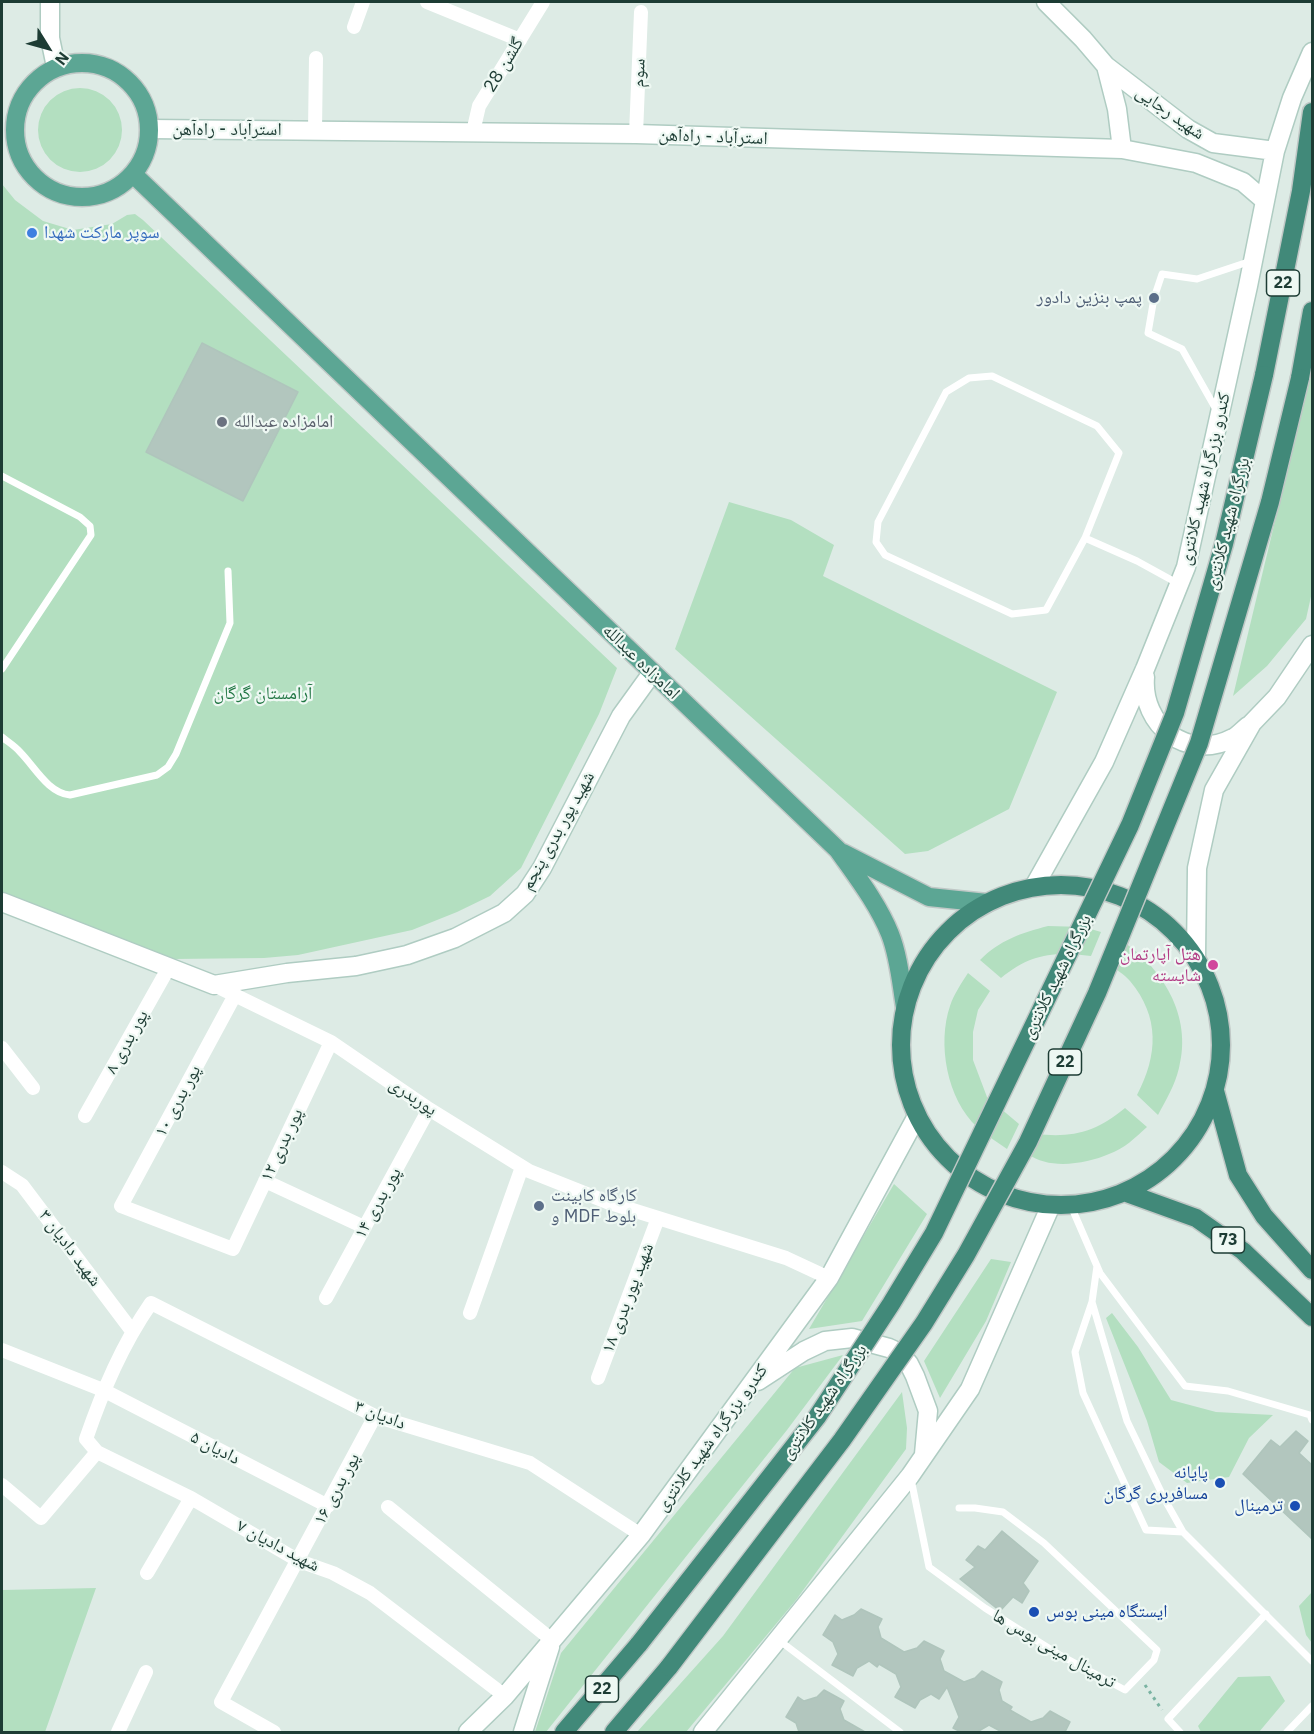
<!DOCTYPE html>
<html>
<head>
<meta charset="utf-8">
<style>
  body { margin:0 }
  #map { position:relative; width:1314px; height:1734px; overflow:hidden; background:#ddebe5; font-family:"IBM Plex Sans",sans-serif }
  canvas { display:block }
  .frame { position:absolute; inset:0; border:3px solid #1d3c34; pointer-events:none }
  .north { position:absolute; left:18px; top:18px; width:60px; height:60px; -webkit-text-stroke:4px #eef8f3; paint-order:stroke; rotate:127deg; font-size:16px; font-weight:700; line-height:24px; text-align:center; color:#1d3c34 }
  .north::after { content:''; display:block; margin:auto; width:21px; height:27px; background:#1d3c34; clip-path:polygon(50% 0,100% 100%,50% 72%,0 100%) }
</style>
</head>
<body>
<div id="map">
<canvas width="1314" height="1734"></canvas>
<div class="frame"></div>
<div class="north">N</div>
</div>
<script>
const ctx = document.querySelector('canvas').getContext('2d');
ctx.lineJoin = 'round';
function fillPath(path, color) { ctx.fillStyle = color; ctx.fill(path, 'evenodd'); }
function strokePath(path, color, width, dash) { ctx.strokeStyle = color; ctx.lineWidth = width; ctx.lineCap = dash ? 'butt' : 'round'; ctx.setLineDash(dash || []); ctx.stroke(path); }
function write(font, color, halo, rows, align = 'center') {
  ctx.font = font + ' "IBM Plex Sans","Noto Naskh Arabic",sans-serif'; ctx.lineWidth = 4.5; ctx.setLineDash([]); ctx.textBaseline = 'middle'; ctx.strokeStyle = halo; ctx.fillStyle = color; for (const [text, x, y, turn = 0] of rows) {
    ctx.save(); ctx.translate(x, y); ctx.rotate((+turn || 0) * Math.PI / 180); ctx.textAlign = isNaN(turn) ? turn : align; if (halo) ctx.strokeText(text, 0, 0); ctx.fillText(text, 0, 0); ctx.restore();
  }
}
fillPath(new Path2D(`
  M38 130a42 42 0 1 1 84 0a42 42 0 1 1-84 0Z
  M2,184l13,16 28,21 30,9 39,-6 15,-9 8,-1 8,6 474,448 -18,46 -78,154 -31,28 -33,16 -45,18 -114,25 -34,3 -91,1 -171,-67z
  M1312,367v225l-6,27 -39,47 -34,30z
  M729,502l62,18 43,25 -11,31 234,116 -48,117 -81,42 -23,3 -230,-205z
  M1048,926l36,1 17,5 -10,24c-37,-5 -61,-2 -90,22l-21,-18c20,-20 41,-27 68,-34z
  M1119,939c43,27 74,77 60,129 -4,17 -13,32 -21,47l-21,-20c21,-40 23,-78 -7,-114 -6,-7 -15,-12 -22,-18z
  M968,973l22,18 -12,19 -5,22v28l14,37 32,27 -12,25c-10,-7 -21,-14 -30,-22 -30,-28 -40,-83 -27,-121 4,-12 11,-22 18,-33z
  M1125,1108l22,19c-11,10 -23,22 -38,27 -23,10 -60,16 -81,0l8,-20c37,4 60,-2 89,-26z
  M894,1184l33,30 -65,107 -53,8z
  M991,1259l20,3 -25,59 -46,77 -16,-37z
  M1112,1313l26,34 33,53 45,12 57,3 -24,23 -20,39 -42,6 -28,-21 -12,-41 -41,-103z
  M843,1355l-56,75 -241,302h-11l26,-79 234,-285z
  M902,1392l5,36 -1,21 -110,151 -110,132h-49l86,-96z
  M96,1588l-51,144h-43v-142z
  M1312,1592v51l-6,-8 -7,-29z
  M1270,1676l15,25 -26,31h-58l-3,-6 40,-49z`), '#b3dfc0');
const building = new Path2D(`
  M202,343l96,49 -55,109 -97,-49z
  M1296,1431l12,10 -9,12 13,12v74l-69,-65 28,-34 9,7z
  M1002,1531l36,30 -15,22 6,8 -7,12 -9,-6 -13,14 -40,-32 15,-12 -9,-7 12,-14 7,4z
  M861,1609l21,10 -4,8 3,11 23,14 13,-4 7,-7 20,10 -4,8 4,12 20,11 11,-4 7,-7 20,11 -3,8 3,11 10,6 -2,3 21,12 12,-4 7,-7 20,11 -5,10h-63l-13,-7 -12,7h-16l-8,-4 6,-11 -12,-30 -8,12 -8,-5 -11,6 -5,8 -20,-11 6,-10 -5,-13 -17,-10 -2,3 -8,-6 -12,7 -4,8 -21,-11 6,-11 -5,-12 -10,-7 12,-20 7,5 12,-5z
  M824,1690l20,11 -4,8 4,11 21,12h-66l-3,-9 -10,-6 12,-20 6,4 13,-4z`);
fillPath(building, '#b2c6be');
strokePath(building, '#afc5bc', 1.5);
const secondary = new Path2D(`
  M50,2v36l6,29
  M1046,2l37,37 23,27 82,63 25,14 62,8
  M1106,66l11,43 5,40
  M150,129l486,5 486,15 74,14 47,19 21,18
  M1145,677c-4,48 42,85 88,61 5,-2 10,-8 15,-12
  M1035,885l69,-123 41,-93 41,-102 62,-281 27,-135 17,-53 20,-46
  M2,902l212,83 73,-12 69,-7 51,-11 48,-17 49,-25 21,-19 17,-26 79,-152 31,-43
  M1196,958l1,-90 17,-78 38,-67 25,-26 35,-52
  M758,1381l46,-30 21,-10 27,-3 37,10 11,5 9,11 6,12 13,35 -4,43
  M468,1732l37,-36 136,-161 188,-257 88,-162
  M523,1732l27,-85
  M703,1732l207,-256 60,-87 81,-184`);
const primary = new Path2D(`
  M15 130a67 67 0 1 1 134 0a67 67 0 1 1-134 0Z
  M133,174l705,676c19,27 40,54 52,84 9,23 11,49 15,73
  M843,853l86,44 58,6`);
const trunk = new Path2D(`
  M1264,375l37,-184 11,-79
  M1300,378l12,-67
  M901 1045a160 160 0 1 1 320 0a160 160 0 1 1-320 0Z
  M1215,1091l23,84 26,41 48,54
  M1124,1192l72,26 47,33 69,66
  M564,1732l75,-88
  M614,1732l55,-65`);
strokePath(secondary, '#afccc2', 21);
strokePath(primary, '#c0c8c6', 21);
strokePath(trunk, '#c0c8c6', 21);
strokePath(new Path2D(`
  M1145,1685l17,25`), '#7ab3a2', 3, [3, 4.5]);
strokePath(new Path2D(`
  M1217,411l-35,-62 -34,-16 6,-35 8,-24 35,5 54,-18
  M2,476l78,41 10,9 1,9 -89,134
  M1085,538l34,-85 -22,-27 -105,-50 -23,2 -23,14 -68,130 -2,20 9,13 127,59 34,-4 39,-72 52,23 40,22
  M2,737c6,5 13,9 18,15 15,15 28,41 50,43l87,-20 11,-8 8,-13 54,-131 -2,-52
  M1071,1206l29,67 85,113 43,5 82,24 2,5
  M1092,1302l-17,50 8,41 63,137 37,2 -18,-32 -38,-79 -35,-119 5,-36
  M911,1479l18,88 56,41 73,46 67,36 29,-30 3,-10 -113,-107 -41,-31 -28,-4h-16
  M1183,1532l129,129
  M780,1641l120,91
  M1180,1732l-12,-13 98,-105
  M1287,1732l25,-26`), '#fff', 7);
strokePath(new Path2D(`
  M427,2l93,38
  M354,27l9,-25
  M315,130l1,-72
  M473,132l6,-26 64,-104
  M636,134l5,-122
  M214,985l117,57 98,67 100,62 78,31 179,56 43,20
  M235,995l-114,211 112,43 98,-207
  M2,1048l31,40
  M85,1116l84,-149
  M2,1172l20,13 110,146
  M265,1181l99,46
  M326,1298l103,-189
  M470,1313l52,-146
  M2,1350l101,40 225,116
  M598,1378l60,-160
  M2,1485l39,33 56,-66
  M388,1507l164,133
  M147,1573l44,-75
  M505,1696l-135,-103 -37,-20 -34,-12 -108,-63 -94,-46 -11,-13c17,-49 36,-94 65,-136l224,113 155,47 111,72
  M118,1732l28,-60
  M274,1732l-53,-30 154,-286`), '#fff', 14);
strokePath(secondary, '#fff', 18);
strokePath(primary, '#5ca694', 18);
strokePath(trunk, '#418979', 18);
const trunkBridge = new Path2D(`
  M639,1644l178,-227 74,-113 43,-71 196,-408 45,-112 49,-169 40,-169
  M669,1667l173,-227 82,-117 42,-68 62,-113 69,-149 102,-250 71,-241 30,-124`);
strokePath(trunkBridge, '#c0c8c6', 21, []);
strokePath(trunkBridge, '#418979', 18);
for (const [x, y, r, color] of [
  [32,233,6,"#3f7fe0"],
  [1154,298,6,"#5c6f8a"],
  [222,422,6,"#6b7280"],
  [1213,965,6,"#d1479c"],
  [539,1206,6,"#5c6f8a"],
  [1220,1483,6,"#1a4fb4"],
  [1295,1506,6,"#1a4fb4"],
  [1034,1612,6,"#1a4fb4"]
]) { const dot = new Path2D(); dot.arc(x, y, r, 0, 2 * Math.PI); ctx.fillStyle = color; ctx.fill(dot); strokePath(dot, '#eef8f3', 2); }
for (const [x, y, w] of [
  [1283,283,33],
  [1065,1062,33],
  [1228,1240,33],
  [602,1689,33]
]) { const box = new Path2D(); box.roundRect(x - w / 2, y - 13, w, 26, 4.5); ctx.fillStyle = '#eef8f3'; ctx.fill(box); strokePath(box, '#1d3c34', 1.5); }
write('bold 16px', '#1d3c34', null, [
  ["22",1283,283],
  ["22",1065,1062],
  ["73",1228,1240],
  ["22",602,1689]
]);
write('18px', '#1d3c34', '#eef8f3', [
  ["گلشن 28",504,65,-59],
  ["سوم",639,73,-88],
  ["شهید رجایی",1170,113,35],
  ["استرآباد - راه‌آهن",227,130],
  ["استرآباد - راه‌آهن",713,137,2],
  ["کندرو بزرگراه شهید کلانتری",1205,479,-77],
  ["بزرگراه شهید کلانتری",1228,524,-76],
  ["امامزاده عبدالله",641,662,44],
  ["شهید پور بدری پنجم",558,831,-61],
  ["بزرگراه شهید کلانتری",1057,977,-64],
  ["پور بدری ۸",127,1042,-61],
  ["پوربدری",413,1097,34],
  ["پور بدری ۱۰",178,1101,-62],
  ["پور بدری ۱۲",282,1145,-65],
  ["پور بدری ۱۴",378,1203,-61],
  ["۳ شهید دادیان",70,1248,53],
  ["شهید پور بدری ۱۸",628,1298,-69],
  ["بزرگراه شهید کلانتری",824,1402,-55],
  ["دادیان ۳",380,1415,21],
  ["کندرو بزرگراه شهید کلانتری",712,1438,-54],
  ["دادیان ۵",215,1448,27],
  ["پور بدری ۱۶",337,1489,-62],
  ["شهید دادیان ۷",278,1546,28],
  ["ترمینال مینی بوس ها",1054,1649,30]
]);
write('18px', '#366cbe', '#eef8f3', [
  ["سوپر مارکت شهدا",44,233]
], 'left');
write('18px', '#4e5e75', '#eef8f3', [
  ["پمپ بنزین دادور",1142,298],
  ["کارگاه کابینت",551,1196,"left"],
  ["و MDF بلوط",551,1217,"left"]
], 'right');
write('18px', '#5b616d', '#eef8f3', [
  ["امامزاده عبدالله",234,422]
], 'left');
write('18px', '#237745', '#eef8f3', [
  ["آرامستان گرگان",263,694]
]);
write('18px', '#b23c85', '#eef8f3', [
  ["هتل آپارتمان",1201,955],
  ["شایسته",1201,976]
], 'right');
write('18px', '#164399', '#eef8f3', [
  ["پایانه",1208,1473],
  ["مسافربری گرگان",1208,1494],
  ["ترمینال",1283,1506],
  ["ایستگاه مینی بوس",1046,1612,"left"]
], 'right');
</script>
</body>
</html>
